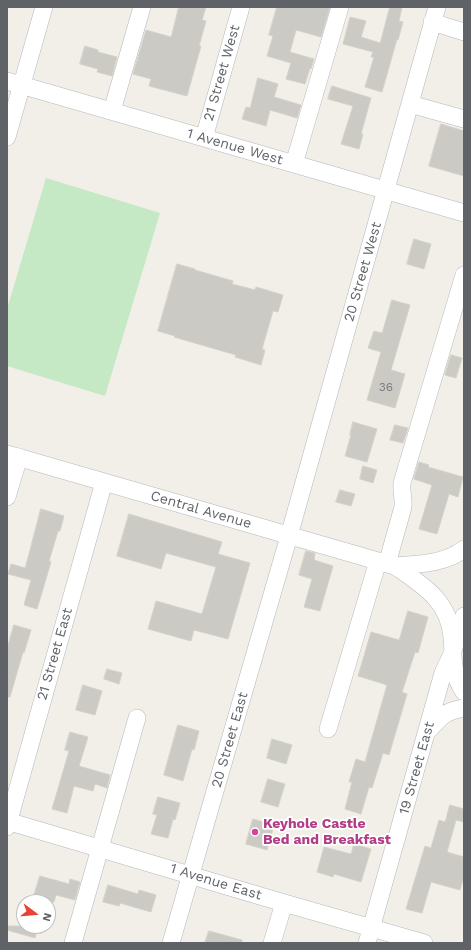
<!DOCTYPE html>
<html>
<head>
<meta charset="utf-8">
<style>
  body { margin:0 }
  #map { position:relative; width:471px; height:950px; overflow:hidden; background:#f1efe8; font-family:"Work Sans",sans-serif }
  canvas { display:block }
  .frame { position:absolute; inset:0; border:8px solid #5f6368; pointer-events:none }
  .north { position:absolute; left:16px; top:894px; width:40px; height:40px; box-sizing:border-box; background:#fff; border:1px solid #bfc1c3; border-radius:50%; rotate:106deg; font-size:11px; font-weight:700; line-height:16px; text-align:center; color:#5f6368 }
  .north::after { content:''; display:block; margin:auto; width:14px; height:18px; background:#ea4335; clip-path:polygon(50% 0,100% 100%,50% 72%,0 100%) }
</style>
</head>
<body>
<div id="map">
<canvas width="471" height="950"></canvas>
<div class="frame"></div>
<div class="north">N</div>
</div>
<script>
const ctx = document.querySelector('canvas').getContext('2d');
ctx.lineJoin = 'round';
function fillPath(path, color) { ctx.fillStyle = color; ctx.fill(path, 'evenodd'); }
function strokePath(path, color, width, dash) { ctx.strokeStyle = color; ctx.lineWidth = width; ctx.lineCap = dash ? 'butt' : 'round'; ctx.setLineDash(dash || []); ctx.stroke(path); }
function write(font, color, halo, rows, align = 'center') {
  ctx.font = font + ' "Work Sans",sans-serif'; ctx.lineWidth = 3.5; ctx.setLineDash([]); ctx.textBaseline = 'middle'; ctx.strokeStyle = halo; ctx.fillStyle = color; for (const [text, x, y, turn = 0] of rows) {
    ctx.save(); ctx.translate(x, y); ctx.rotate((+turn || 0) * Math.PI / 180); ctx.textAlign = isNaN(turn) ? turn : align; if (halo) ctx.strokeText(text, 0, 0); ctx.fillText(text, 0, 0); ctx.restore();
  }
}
fillPath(new Path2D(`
  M46,178l114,35 -55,183 -98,-30v-57z`), '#c5e8c5');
const building = new Path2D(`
  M179,7h27l-4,13 4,1 -7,25h2l-14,50 -38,-10 2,-7 -18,-5 13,-44 25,7z
  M277,7h53l-9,30 -25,-7 -6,22 24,7 -3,10 -1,-1 -5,16 -19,-5 5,-16 -24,-7 6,-20 -4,-1z
  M390,7h12l-3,14 4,1 -5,18 -1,-1 -15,53 -17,-5 9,-30h-3l2,-5 -30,-8 7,-27 16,4 -5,16 19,6z
  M85,46l13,4v2l19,5 -5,19 -15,-4 1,-3 -18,-5z
  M258,78l20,6 -4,13 27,8 -4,13 -27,-8 -4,16 -24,-7 4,-12 4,1z
  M332,86l39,12 -10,36h2l-4,15 -18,-5 12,-38 -25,-7z
  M441,124l23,7v45l-35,-10z
  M414,239l17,5 -7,25 -17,-5z
  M177,264l18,5v1l38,11 -1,3 23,6 1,-3 27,8 -5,17 -5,-1 -11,38 3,1 -4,15 -26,-8 1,-2 -62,-18 1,-1 -17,-5z
  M392,300l18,5 -19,65 14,4 -10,34 -28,-8 14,-48 -13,-4 6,-17 8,2z
  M451,355l11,3 -6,20 -11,-3z
  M353,422l24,7 -10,33 -22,-6 6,-21h-1z
  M395,425l13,3 -5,15 -13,-3z
  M419,462l10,3 -1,2 35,10 -5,20 -9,-3 -12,40 -18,-5 13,-44 -18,-6z
  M363,466l14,4 -4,13 -13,-4z
  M340,490l15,4 -4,12 -15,-4z
  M41,509l23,7 -4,15h-2l-9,30 2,1 -14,47 -13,-4 7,-25 -23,-6 3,-10 14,4z
  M129,514l93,28 -4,12 32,9 -22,76 -34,-9 -3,11 -43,-12 8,-28 46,13 14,-47 -50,-14 -5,16 -44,-13z
  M306,551l9,2 -1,7 19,6 -13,45 -16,-4 8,-28 -13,-4z
  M408,611l20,6 -10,36 -3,-1 -13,40 5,2 -18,61 -6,-2 -11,35 -3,-1 -8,27 -16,-5 7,-27h-3l7,-23 9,3 22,-77 -29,-9 13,-44 28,8z
  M14,625l17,5 -7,23 -1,-1 -13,45h-3v-48z
  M107,669l15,4 -3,11 -15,-5z
  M83,685l19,6 -7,24 -19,-5z
  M178,725l21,6 -5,19 -2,-1 -9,32 -19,-6z
  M70,732l18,5 -9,29 31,9 -3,13 -12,-4 -2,7 -19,-5 -7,27 -15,-4 17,-58 -4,-1z
  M272,739l20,6 -6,19 -19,-6z
  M268,779l17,5 -7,23 -17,-5z
  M158,797l22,6 -5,17 -2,-1 -5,19 -17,-4 6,-19 -4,-1z
  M450,805l14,4v13l-8,-2 -9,32 17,5v19l-4,14 -29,-8 -9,31 -16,-4 19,-63 6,2 8,-28 6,2z
  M253,819l21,6 -7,25 -21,-6z
  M354,844l17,5 -10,33 -27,-8 -1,3 -16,-5 7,-25 27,7z
  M40,876l29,8 1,-5 10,3 -5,18 -19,-5 -2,7h-22z
  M108,885l30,9 1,-4 17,5 -5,17 -31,-9 -1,3 -16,-4z
  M7,926h31l-3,12 -28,-8z
  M209,931l33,9v3h-37z`);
fillPath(building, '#cccac5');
strokePath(building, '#d6d1c6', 1);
const minor = new Path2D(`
  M432,22l32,10
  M7,81l457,132
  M410,104l54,15
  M112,111l30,-104
  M7,137l37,-130
  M204,138l37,-131
  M294,164l46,-157
  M7,454l388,112c23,-2 50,-2 69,-17
  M7,497l12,-40
  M387,564l16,-57c1,-8 -2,-15 -1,-24l62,-208
  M395,566c27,19 54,34 57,71 2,21 -1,36 12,55
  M328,729l50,-168
  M429,730c12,-14 17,-19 35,-22
  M7,821l277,82 140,40
  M7,827l97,-345
  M73,943l64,-225
  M171,943l118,-407 148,-529
  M272,943l12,-40
  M367,943l76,-270 9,-19 12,-38`);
strokePath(minor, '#b5b8bc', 18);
strokePath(minor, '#fff', 17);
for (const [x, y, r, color] of [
  [255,832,4,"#d1479c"]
]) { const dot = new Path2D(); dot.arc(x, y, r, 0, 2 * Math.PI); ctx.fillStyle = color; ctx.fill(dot); strokePath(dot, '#fff', 1.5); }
write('12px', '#7a7d7f', null, [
  ["36",386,387]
]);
write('14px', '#5f6368', '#fff', [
  ["21 Street West",222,73,-74],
  ["1 Avenue West",235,147,16],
  ["20 Street West",363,272,-74],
  ["Central Avenue",201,510,16],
  ["21 Street East",55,654,-74],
  ["20 Street East",230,740,-74],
  ["19 Street East",417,768,-74],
  ["1 Avenue East",216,882,17]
]);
write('bold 14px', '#b23c85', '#fff', [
  ["Keyhole Castle",263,824],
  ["Bed and Breakfast",263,840]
], 'left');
</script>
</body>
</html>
